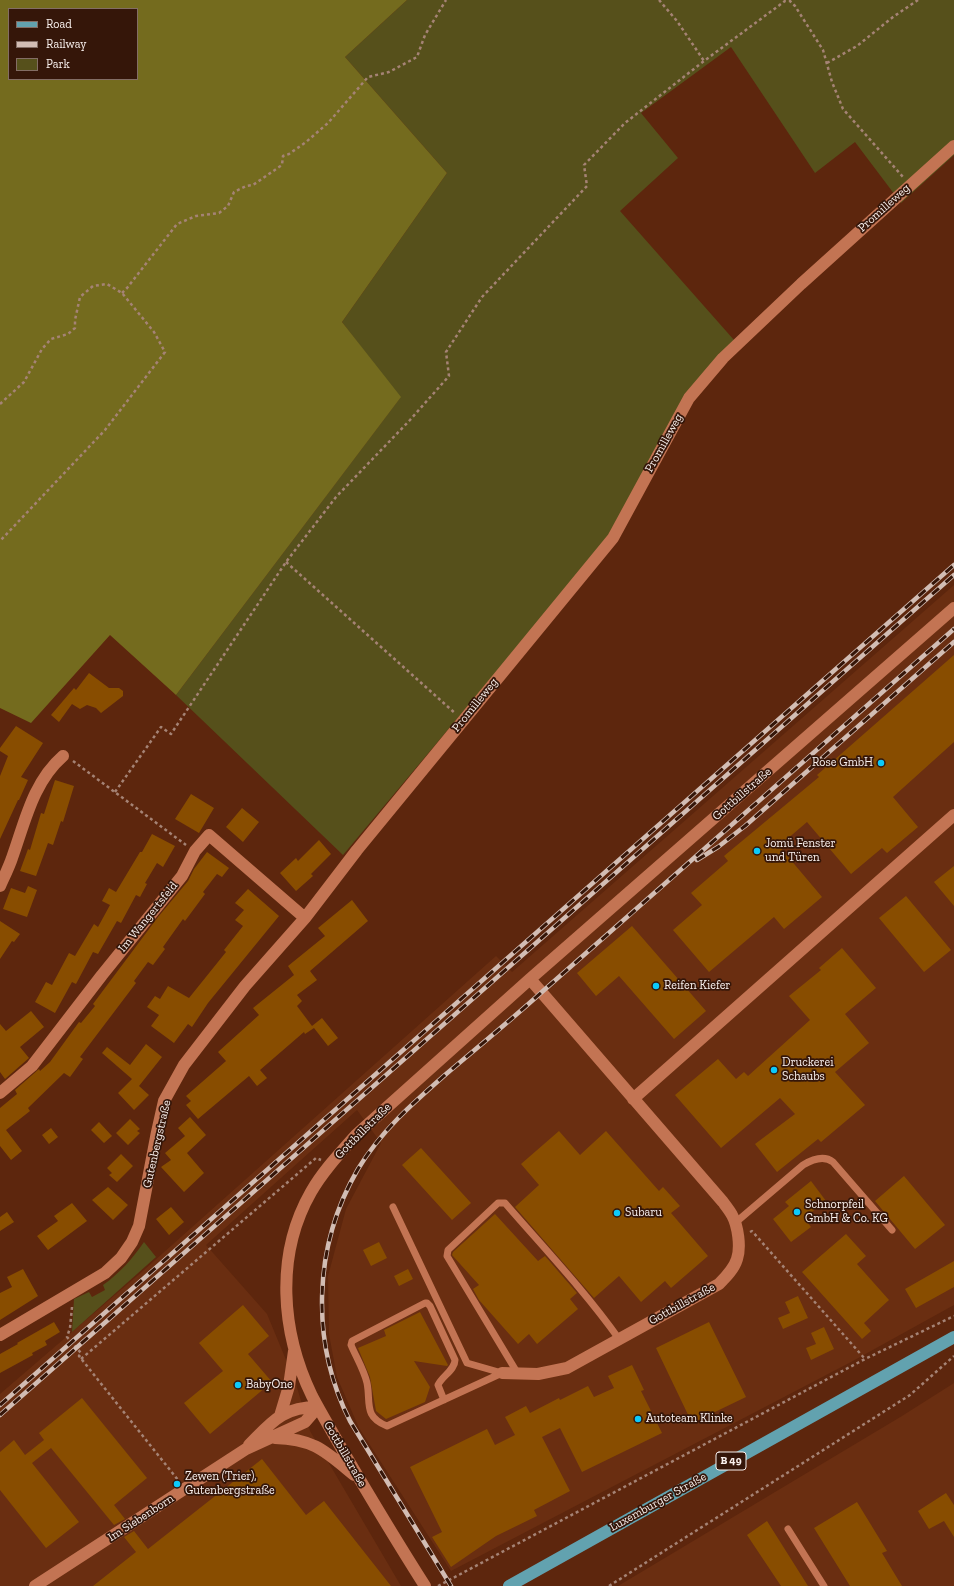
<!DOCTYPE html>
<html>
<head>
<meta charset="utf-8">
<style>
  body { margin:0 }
  #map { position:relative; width:954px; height:1586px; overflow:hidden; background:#5d260d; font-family:"Zilla Slab",serif }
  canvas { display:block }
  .legend { position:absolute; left:8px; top:8px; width:130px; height:72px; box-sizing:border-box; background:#351609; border:1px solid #836d64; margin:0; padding:5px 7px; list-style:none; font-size:12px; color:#f9f0ed }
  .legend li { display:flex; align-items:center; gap:8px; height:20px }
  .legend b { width:20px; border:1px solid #836d64 }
</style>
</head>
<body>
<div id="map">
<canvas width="954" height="1586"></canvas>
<ul class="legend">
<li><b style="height:5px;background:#62a2af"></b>Road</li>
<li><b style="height:5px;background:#d2bdb4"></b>Railway</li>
<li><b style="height:11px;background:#56501b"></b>Park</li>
</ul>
</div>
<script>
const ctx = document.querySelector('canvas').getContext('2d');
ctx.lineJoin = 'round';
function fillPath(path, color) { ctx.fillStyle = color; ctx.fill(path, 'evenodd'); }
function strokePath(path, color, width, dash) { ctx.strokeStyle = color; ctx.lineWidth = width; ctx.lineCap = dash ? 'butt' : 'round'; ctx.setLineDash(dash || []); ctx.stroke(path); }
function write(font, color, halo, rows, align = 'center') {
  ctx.font = font + ' "Zilla Slab",serif'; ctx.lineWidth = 3.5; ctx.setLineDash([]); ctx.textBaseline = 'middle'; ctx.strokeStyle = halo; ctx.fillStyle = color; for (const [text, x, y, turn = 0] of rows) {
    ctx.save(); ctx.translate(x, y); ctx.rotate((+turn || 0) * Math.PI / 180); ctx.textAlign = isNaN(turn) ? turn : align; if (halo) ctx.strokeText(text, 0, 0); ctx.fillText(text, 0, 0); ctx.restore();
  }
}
fillPath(new Path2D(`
  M954,585v720l-103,57 -400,209 -92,-143 -22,-51 -8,-43 -1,-58 18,-67 35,-66 -24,-33 -151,135 61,69 29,70 14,47 91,155h-401v-192l144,-124 352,-314 16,16z
  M954,1383v203h-336l284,-170z`), '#6a2e11');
fillPath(new Path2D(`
  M407,0h547v155l-53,48 -46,-61 -40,31 -84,-126 -90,66 37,45 -58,53 114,129 -48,53 -80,148 -263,314 -167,-160 224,-297 -58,-76 105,-149 -102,-116z
  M144,1242l12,15 -84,75 2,-33 15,-7 3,5 13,-7 -2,-5c17,-12 29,-26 41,-43z`), '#56501b');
fillPath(new Path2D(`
  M0,0h407l-62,57 102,116 -105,149 59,75 -225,298 -66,-60 -79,88 -31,-15zM9,9h128v70h-128z`), '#746b1e');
fillPath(new Path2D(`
  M954,655v87l-61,55 25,30 -31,26 -5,-5 -31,26 -44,-52 -28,24 43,51 -38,32 -10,-12 -65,55 -36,-42 29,-25 -11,-12 37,-32 -4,-5 95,-79 -2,-2z
  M89,673l20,15h10l4,3v5l-22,17 -5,-5 -9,-3 -7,4 -8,-5 -13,18 -8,-7 23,-27 2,2z
  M16,726l27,17 -22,34 7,3 -9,20h-1l-18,39v-63l8,-20 -8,-5v-3z
  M55,780l19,6 -11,36 -2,-1 -8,24 -5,-2 -12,33 -16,-5 8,-22 2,1 11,-37 3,1z
  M191,794l23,14 -15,25 -24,-14z
  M242,808l17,14 -16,20 -17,-15z
  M152,834l23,12 -12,21 -6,-4 -12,20 2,1 -7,13 -4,-2 -15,28 -4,-2 -19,33 -5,-2 -17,32 -4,-2 -17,31 -20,-11 11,-20 6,3 17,-32 6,3 19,-32 4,3 12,-22 -8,-4 7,-13 7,4 24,-40h2z
  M319,840l12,14 -20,20 2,2 -17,15 -16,-18 16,-15 2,3z
  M207,852l22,16 -7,9 -5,-3 -14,18 2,2 -20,27 -2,-2 -20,28 2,2 -12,16 -5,-3 -14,19 2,2 -56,74 3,2 -13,18 -6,-4 -36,35 2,3 -24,19 16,21 -11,9 -11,-14v-38l17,-14 -2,-4 24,-21 1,2 10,-9 29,-40 2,1 14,-17 -2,-2 65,-87 30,-36 6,-12z
  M954,866v40l-20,-24z
  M28,886l9,4 -10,27 -24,-8 8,-21 14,5z
  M248,889l31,27 -71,87 -16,24 -4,-3 -14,19 -23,-17 8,-11 -12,-8 8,-11 5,3 8,-13 21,12 37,-46 -2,-2 19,-24 -8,-6 9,-10 -9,-7z
  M906,896l45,54 -27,22 -45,-54z
  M352,900l16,21 -58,50 7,9 -20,15 5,6 -5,5 15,20 10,-8 16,20 -10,8 -14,-18 -9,6 -1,-2 -44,38 7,8 -10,8 -8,-10 -51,43 -12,-14 5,-4 -5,-5 40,-35 -8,-9 41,-37 -6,-7 41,-33 -6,-9 37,-30 -7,-8z
  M0,921l20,13 -6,8 -2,-1 -12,18z
  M632,926l74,85 -32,28 -55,-63 -23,20 -19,-23z
  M842,948l34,40 -31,26 24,29 -34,29 30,33 -44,37 -3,-3 -41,33 -22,-28 40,-30 -15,-16 -59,50 -46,-53 43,-36 18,20 8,-7 4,4 62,-56 -21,-24 32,-26 -2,-2z
  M31,1011l13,16 -24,20 9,11 -24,21 -5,-7v-48l6,7z
  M146,1044l16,13 -23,29 10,9 -15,15 -16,-17 14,-14 -30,-26 5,-6 23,18z
  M190,1117l16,18 -19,18 17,20 -20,19 -23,-25 10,-7 -6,-7 20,-17 -7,-8z
  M130,1119l10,10 -3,2 3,2 -12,12 -12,-12z
  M99,1122l13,14 -8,7 -13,-13z
  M51,1128l7,9 -9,7 -7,-9z
  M559,1131l21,24 26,-24 53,60 4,-4 17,19 -9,7 37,43 -37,32 -6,-7 -24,21 -22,-26 -25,22 -79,-91 24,-22 -18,-21z
  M421,1148l50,55 -19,17 -50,-55z
  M121,1154l12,12 -16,16 -8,-7 3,-2 -5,-5z
  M904,1176l41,49 -30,24 -40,-48z
  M811,1181l15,20 -22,17 7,9 -20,15 -18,-23 16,-13 -4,-4z
  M108,1187l20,18 -15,15 -21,-20z
  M72,1203l15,18 -39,29 -11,-14 21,-15 -4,-5z
  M171,1207l13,15 -15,13 -13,-16z
  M7,1212l7,10 -14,9v-14z
  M495,1214l43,47 7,-5 32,37 -7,6 8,10 -41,35 -8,-10 -11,10 -39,-44 -6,-11 6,-4 -27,-30 1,-3z
  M846,1234l20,22 -9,8 32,36 -25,23 7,8 -9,8 -60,-67z
  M379,1242l8,16 -16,8 -8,-16z
  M954,1261v26l-38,21 -11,-19z
  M23,1269l15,27 -38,24v-27l12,-6 -5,-10z
  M408,1269l5,10 -14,7 -5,-10z
  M798,1296l10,22 -25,11 -5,-11 12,-5 -5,-11z
  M243,1305l26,31 -21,18 24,28 -62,52 -26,-31 39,-32 -24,-28z
  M420,1312l28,53 -1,1 -33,-5 16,26 -5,15 -39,17 -10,-8 -6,-34 -12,-29 28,-12 -2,-6z
  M54,1322l6,10 -15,9 2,4 -15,8 1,2 -33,18v-19l18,-10 -1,-1z
  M709,1322l37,75 -54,26 -36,-75z
  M824,1327l10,22 -23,11 -5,-12 10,-4 -5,-11z
  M632,1365l12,25 -3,1 21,42 -80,39 -22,-44 -18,9 28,54 -36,19 3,6 -41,20 -45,31 -19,-30 10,-5 -32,-65 77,-38 8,16 20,-10 -10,-18 21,-11 4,7 29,-15 1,2 28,-14 6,11 20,-9 -6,-12z
  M82,1398l65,80 -33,27 11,14 -11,6 -63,-77 -19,15 47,59 -33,26 -46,-58v-38l14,-12 11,15 19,-15 -5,-7z
  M262,1459l44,56 18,-14 67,85h-298l43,-34 -12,-15 10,-6 14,18z
  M946,1493l8,12v32l-10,-16 -15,8 -11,-18z
  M857,1502l30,49 -5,2 20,33h-52l-36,-58z
  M767,1521l41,65h-27l-34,-51z`), '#884d00');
strokePath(new Path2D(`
  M659,0l18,21 27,40
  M827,63l30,-17 36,-29 25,-17
  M122,293l5,-5 50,-64 19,-8 23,-3 9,-7 6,-14 12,-6 7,-1 29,-20 1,-9 6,-2 17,-12 22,-19 40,-46 21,-5 28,-15 8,-22 21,-35
  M0,404l24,-22 18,-33 9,-10 17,-5 7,-6v-8l5,-23 13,-11 14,-2 15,9 32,39 11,20 -60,78 -105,111
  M286,562l170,152
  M73,761l113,84
  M115,792l46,-65 10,7 115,-172 50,-65 74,-77 39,-44 -3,-24 36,-55 105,-111 -3,-21 41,-42 79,-62 77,-57 4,-3h5l5,5 28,44 9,32 11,27 60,68
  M750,1232l2,-1 113,128
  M72,1307l-2,21 -3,9 14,16 -2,3 99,124
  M81,1359l235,-201 5,2
  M438,1586l427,-227 89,-43
  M609,1586l301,-191 44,-39`), '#a58375', 2.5, [3, 3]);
strokePath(new Path2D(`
  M393,1207l74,156 35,10
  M735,1223l68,-58c10,-6 21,-10 30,-3l59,68
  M518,1374l-71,-118 1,-6 50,-47h7c38,44 80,88 114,136
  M444,1400l-6,-15c4,-9 17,-15 17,-25l-25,-54 -3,-3h-2l-73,38 -1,4c5,12 13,25 16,38 4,19 -4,34 20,43l115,-53
  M788,1529l36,57`), '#c37453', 7);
strokePath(new Path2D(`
  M0,886c4,-9 9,-19 12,-28 13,-36 21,-76 51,-102
  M0,1093l32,-27 70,-91 80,-99 13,-25 14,-16 96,83
  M633,1099l321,-284
  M0,1335l105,-62 16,-15 11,-16 7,-16 18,-94 7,-31 20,-36 61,-79 60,-68 52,-68 256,-312 76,-140 34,-40 78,-74 153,-138
  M502,1373l36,1 29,-6 152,-84c7,-7 15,-15 18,-25 4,-12 1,-33 -5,-44 -2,-4 -6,-9 -9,-13l-193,-223
  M280,1416l9,-30 5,-35
  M275,1438c39,1 50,13 79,37
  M249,1445c23,-23 33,-38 69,-38
  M35,1586l211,-137 59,-27 13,-15
  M425,1586c-28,-44 -55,-89 -82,-135 -10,-18 -21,-36 -31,-55 -31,-64 -37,-141 -1,-204 12,-21 29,-39 45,-57l174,-156 424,-371`), '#c37453', 12);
strokePath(new Path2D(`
  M509,1586l445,-249`), '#62a2af', 12);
const rail = new Path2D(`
  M697,860l21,-13 27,-21 209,-184
  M0,1405l954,-840
  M0,1415l954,-840
  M451,1586l-101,-165c-40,-79 -37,-175 8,-252 23,-38 55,-66 87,-94 33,-28 66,-55 98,-84 137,-120 274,-242 411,-362`);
strokePath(rail, '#d2bdb4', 4.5);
strokePath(rail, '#351609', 3, [9]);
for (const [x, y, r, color] of [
  [881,763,4,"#0ccafa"],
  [757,851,4,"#0ccafa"],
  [656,986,4,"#0ccafa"],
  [774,1070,4,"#0ccafa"],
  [797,1212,4,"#0ccafa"],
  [617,1213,4,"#0ccafa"],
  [238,1385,4,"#0ccafa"],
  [638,1419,4,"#0ccafa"],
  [177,1484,4,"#0ccafa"]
]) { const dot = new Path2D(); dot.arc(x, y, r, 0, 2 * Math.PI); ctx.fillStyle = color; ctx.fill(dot); strokePath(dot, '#351609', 1.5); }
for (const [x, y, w] of [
  [731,1461,30]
]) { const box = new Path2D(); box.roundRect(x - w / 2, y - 9, w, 18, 3); ctx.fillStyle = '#351609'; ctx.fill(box); strokePath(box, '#f9f0ed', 1); }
write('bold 11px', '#f9f0ed', null, [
  ["B 49",731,1461]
]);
write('12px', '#f9f0ed', '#351609', [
  ["Promilleweg",884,208,-42],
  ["Promilleweg",664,443,-61],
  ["Promilleweg",475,705,-51],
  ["Gottbillstraße",742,794,-41],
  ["Im Wangertsfeld",148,917,-51],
  ["Gottbillstraße",363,1131,-45],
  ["Gutenbergstraße",157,1144,-77],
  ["Gottbillstraße",682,1304,-29],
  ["Gottbillstraße",345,1454,60],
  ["Luxemburger Straße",658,1502,-29],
  ["Im Siebenborn",141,1518,-33]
]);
write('12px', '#f9f0ed', '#351609', [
  ["Rose GmbH",873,763,"right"],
  ["Jomü Fenster",765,844],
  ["und Türen",765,858],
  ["Reifen Kiefer",664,986],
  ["Druckerei",782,1063],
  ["Schaubs",782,1077],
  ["Schnorpfeil",805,1205],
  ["GmbH & Co. KG",805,1219],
  ["Subaru",625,1213],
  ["BabyOne",246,1385],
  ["Autoteam Klinke",646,1419],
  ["Zewen (Trier),",185,1477],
  ["Gutenbergstraße",185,1491]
], 'left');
</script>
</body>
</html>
